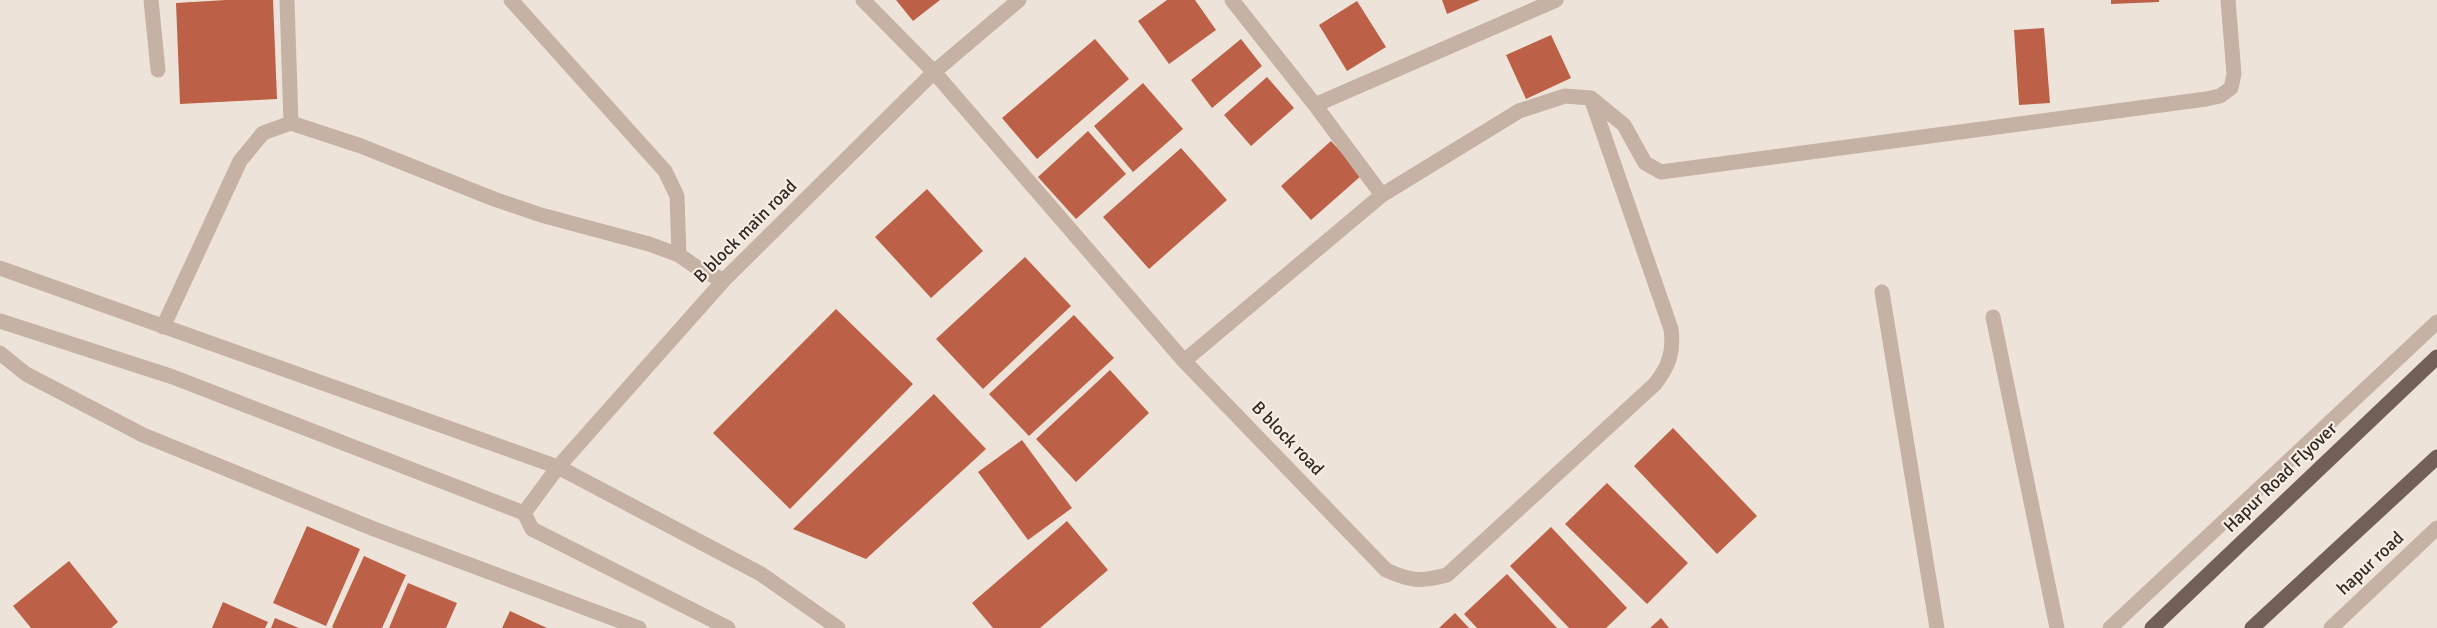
<!DOCTYPE html>
<html>
<head>
<meta charset="utf-8">
<style>
  body { margin:0 }
  canvas { display:block; background:#eee3d8 }
</style>
</head>
<body>
<canvas width="2437" height="628"></canvas>
<script>
const ctx = document.querySelector('canvas').getContext('2d');
ctx.lineJoin = 'round';
function fillPath(path, color) { ctx.fillStyle = color; ctx.fill(path, 'evenodd'); }
function strokePath(path, color, width, dash) { ctx.strokeStyle = color; ctx.lineWidth = width; ctx.lineCap = dash ? 'butt' : 'round'; ctx.setLineDash(dash || []); ctx.stroke(path); }
function write(font, color, halo, rows, align = 'center') {
  ctx.font = font + ' Signika,sans-serif'; ctx.lineWidth = 4.5; ctx.setLineDash([]); ctx.textBaseline = 'middle'; ctx.strokeStyle = halo; ctx.fillStyle = color; for (const [text, x, y, turn = 0] of rows) {
    ctx.save(); ctx.translate(x, y); ctx.rotate((+turn || 0) * Math.PI / 180); ctx.textAlign = isNaN(turn) ? turn : align; if (halo) ctx.strokeText(text, 0, 0); ctx.fillText(text, 0, 0); ctx.restore();
  }
}
fillPath(new Path2D(`
  M226,0h47l4,99 -97,5 -4,-101z
  M896,0h44l-27,21z
  M1167,0h28l21,30 -47,34 -31,-43z
  M1442,0h38l-33,14z
  M2111,0h48v2l-48,2z
  M1357,1l29,46 -39,24 -28,-46z
  M2044,28l6,75 -31,2 -5,-75z
  M1551,35l20,43 -45,21 -20,-44z
  M1095,39l34,40 -92,80 -35,-41z
  M1241,39l21,27 -50,42 -21,-28z
  M1267,77l27,31 -43,38 -27,-31z
  M1143,83l40,46 -50,43 -39,-46z
  M1088,131l38,43 -50,45 -38,-42z
  M1331,141l31,34 -51,45 -30,-34z
  M1181,148l46,52 -78,69 -46,-52z
  M927,189l56,62 -52,47 -56,-61z
  M1025,257l46,49 -88,83 -47,-50z
  M836,309l77,75 -123,125 -77,-76z
  M1074,315l40,43 -85,78 -40,-42z
  M1110,370l39,43 -73,69 -40,-43z
  M934,394l52,55 -120,110 -73,-30z
  M1673,428l84,88 -40,38 -83,-88z
  M1022,440l50,68 -44,32 -50,-68z
  M1607,483l81,80 -41,41 -82,-80z
  M1067,521l41,49 -68,58h-47l-21,-25z
  M307,526l53,23 -34,77 -53,-23z
  M1551,527l76,81 -21,20h-37l-59,-62z
  M364,556l42,19 -24,53h-48l-2,-1z
  M69,561l49,61 -7,6h-80l-18,-22z
  M1507,574l50,54h-80l-13,-14z
  M408,583l49,20 -11,25h-57z
  M223,602l45,20 -3,6h-53z
  M510,611l37,17h-45z
  M1455,613l14,15h-30z
  M275,618l24,10h-28z
  M1661,618l8,10h-19z`), '#bc6048');
strokePath(new Path2D(`
  M151,0l7,70
  M287,0l4,123
  M511,0l154,171 12,25 2,59
  M863,0l71,72 250,289 202,209c24,11 35,12 61,5l208,-191c14,-18 19,-32 16,-55l-80,-231
  M1232,0l83,105 67,90
  M1315,105l241,-105
  M0,268l558,199 203,107 77,54
  M1882,292l55,336
  M1993,317l64,311
  M0,321l173,56 351,136 8,16 196,99
  M163,327l77,-166 23,-28 28,-10 70,23 133,53 47,16 108,29 30,11 23,16 22,9
  M0,353l26,21 117,61 231,94 265,99
  M1184,361l198,-166 137,-84 46,-15 26,2 33,27 21,38 16,9 545,-73 14,-3 11,-8 3,-14 -6,-74
  M524,513l34,-46 166,-187 210,-208 85,-72
  M2110,628l327,-306
  M2331,628l106,-100`), '#c5b2a5', 15);
strokePath(new Path2D(`
  M2152,628l285,-271
  M2252,628l185,-171`), '#726058', 15);
write('18px', '#312926', '#f7ede3', [
  ["B block main road",746,232,-45],
  ["B block road",1287,439,46],
  ["Hapur Road Flyover",2281,478,-44],
  ["hapur road",2371,564,-43]
]);
</script>
</body>
</html>
